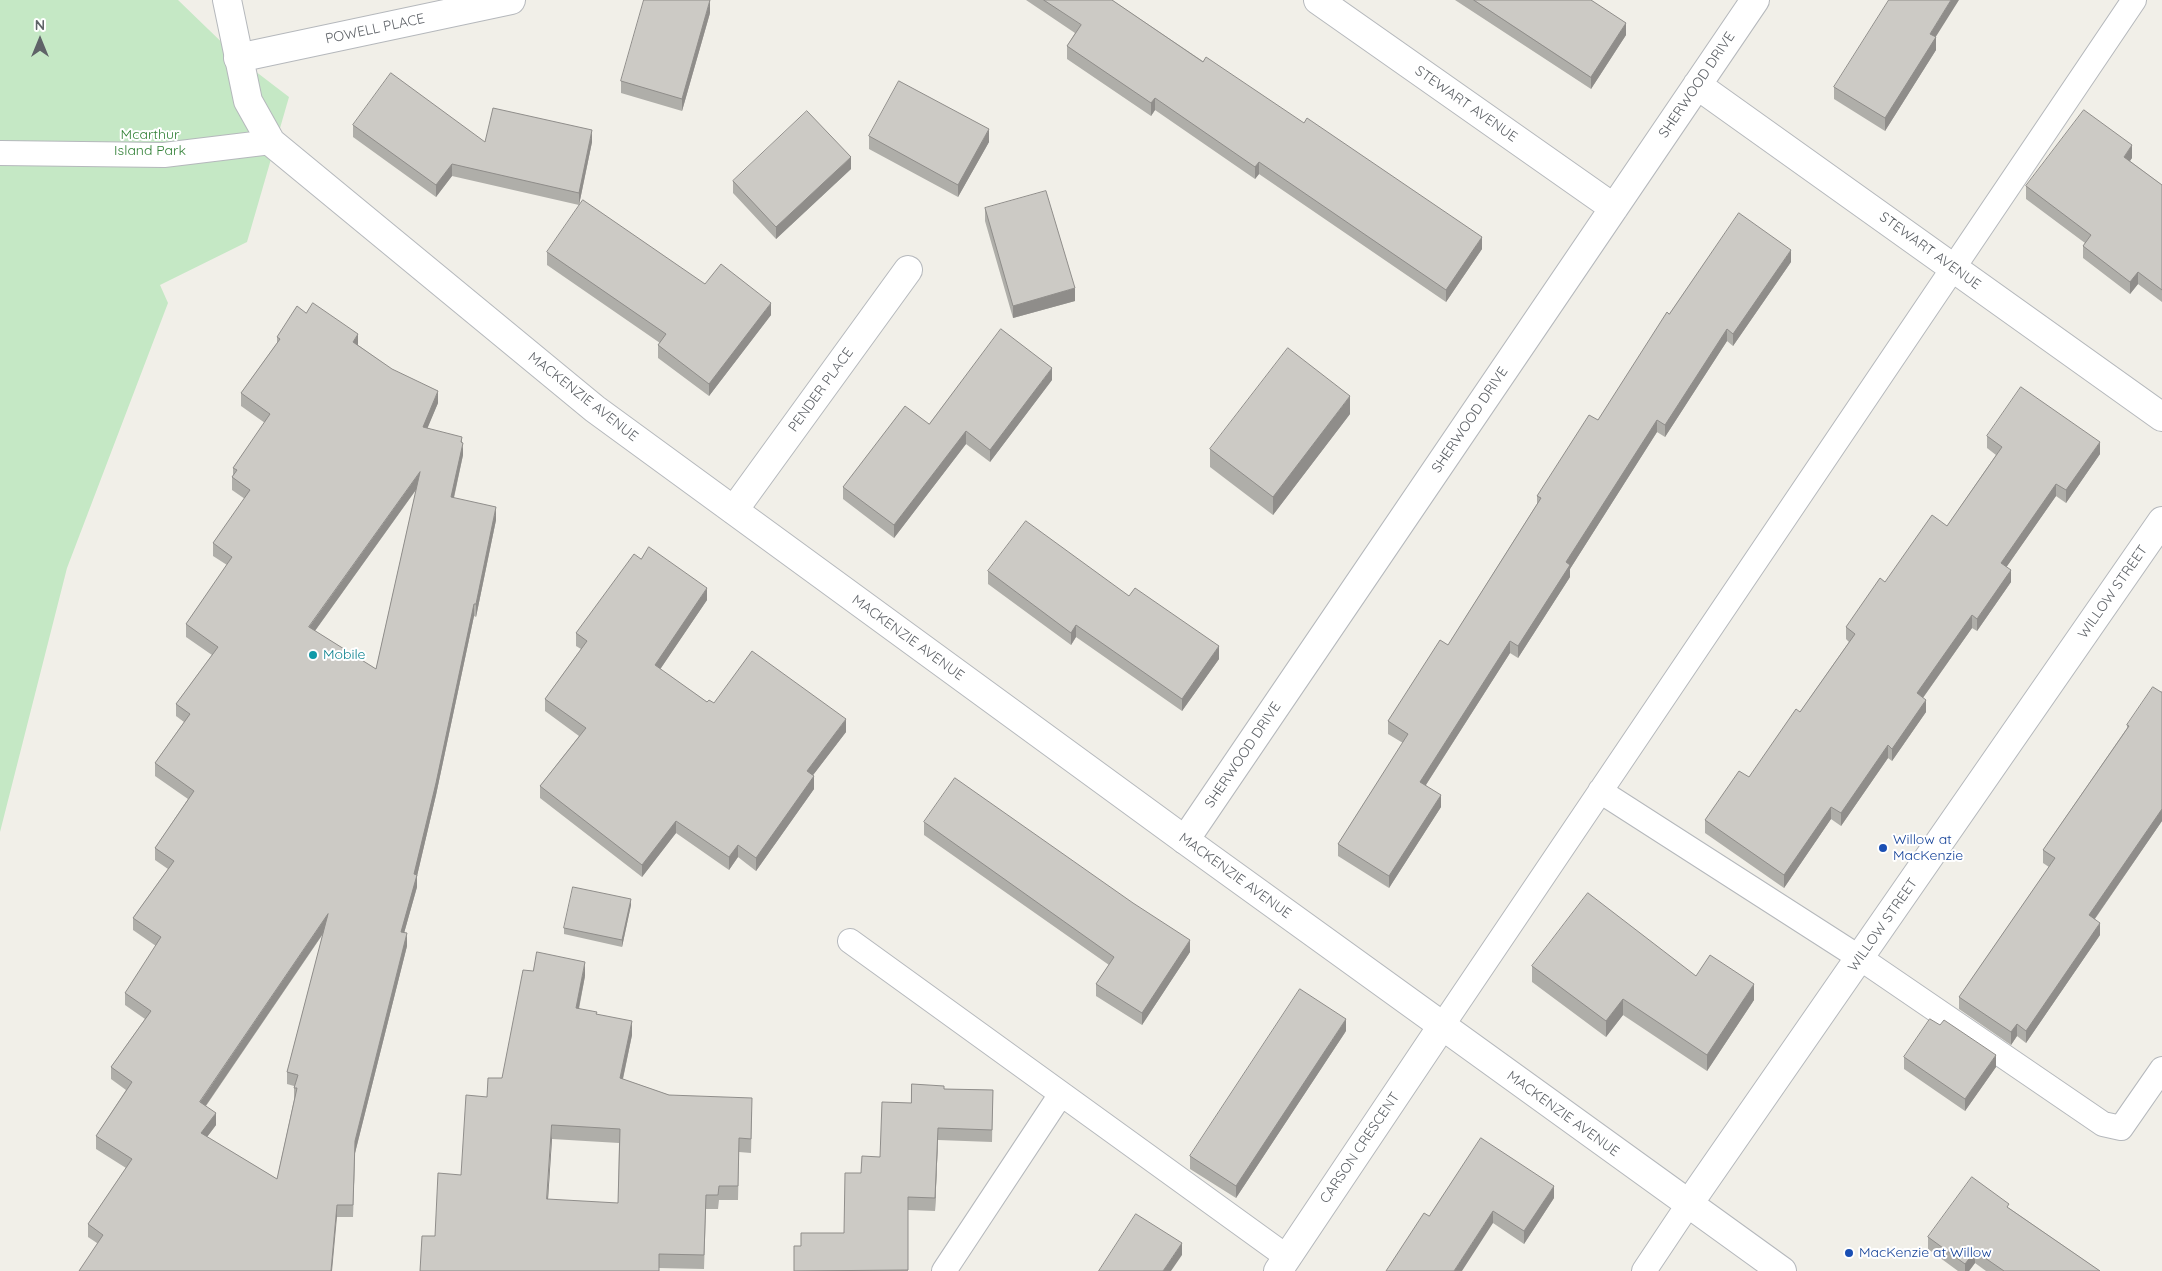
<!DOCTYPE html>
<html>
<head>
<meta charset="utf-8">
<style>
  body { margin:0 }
  #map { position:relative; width:2162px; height:1271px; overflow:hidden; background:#f1efe8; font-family:Quicksand,sans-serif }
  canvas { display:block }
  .north { position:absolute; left:15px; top:15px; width:50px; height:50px; -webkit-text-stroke:4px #fff; paint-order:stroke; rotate:0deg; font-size:14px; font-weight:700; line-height:20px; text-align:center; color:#5f6368 }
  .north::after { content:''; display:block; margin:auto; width:18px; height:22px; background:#5f6368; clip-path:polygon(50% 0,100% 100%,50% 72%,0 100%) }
</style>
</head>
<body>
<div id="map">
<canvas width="2162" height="1271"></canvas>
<div class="north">N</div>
</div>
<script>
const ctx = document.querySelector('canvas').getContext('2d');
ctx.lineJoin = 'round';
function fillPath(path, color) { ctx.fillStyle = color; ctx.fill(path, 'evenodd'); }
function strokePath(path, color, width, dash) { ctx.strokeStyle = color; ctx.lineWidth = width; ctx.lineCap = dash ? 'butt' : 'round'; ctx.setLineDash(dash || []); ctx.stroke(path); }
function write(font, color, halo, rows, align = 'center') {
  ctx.font = font + ' Quicksand,sans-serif'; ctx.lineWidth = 4; ctx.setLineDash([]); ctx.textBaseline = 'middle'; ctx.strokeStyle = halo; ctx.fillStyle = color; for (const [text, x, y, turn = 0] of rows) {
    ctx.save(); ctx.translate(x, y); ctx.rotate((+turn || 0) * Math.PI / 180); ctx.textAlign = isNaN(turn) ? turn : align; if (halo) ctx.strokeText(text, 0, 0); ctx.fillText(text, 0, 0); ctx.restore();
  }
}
fillPath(new Path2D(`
  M0,0h178l60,58 51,39 -42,145 -87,43 8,18 -101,265 -67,264z`), '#c5e8c5');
const service = new Path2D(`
  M0,153l164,2 107,-13
  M1600,791l260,167 243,166 18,4 41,-59
  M850,941l437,316
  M1442,1026l692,-1026
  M944,1271l117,-177
  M1644,1271l44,-66`);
const minor = new Path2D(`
  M1318,0l296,208
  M238,58l273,-58
  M1697,85l465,332
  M734,510l174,-240
  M1185,840l570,-840
  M1688,1205l474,-684
  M1278,1271l164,-245`);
const tertiary = new Path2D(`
  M227,0l21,101 23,41 324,267 590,431 597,431`);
strokePath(service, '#b5b8bc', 26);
strokePath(minor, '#b5b8bc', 30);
strokePath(tertiary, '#b5b8bc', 30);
strokePath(service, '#fff', 24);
strokePath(minor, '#fff', 28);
strokePath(tertiary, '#fff', 28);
fillPath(new Path2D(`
  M1026,0h86l370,249 -36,53 -187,-128 -4,5 -100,-69 -4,6 -84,-57v-13l8,-13z
  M1455,0h136l35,35 -35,54z
  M710,13l-28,98 -61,-18v-12z
  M1936,37v13l-51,81 -51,-32v-12z
  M353,125l132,17h107l-13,63 -127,-29 -16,21 -83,-60z
  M869,136l120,6 -31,55 -89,-48z
  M2132,158l-2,3 32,24v117l-24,-18 -8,10 -47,-36v-12l2,-3 -59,-44v-13z
  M851,169l-75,70 -43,-46v-12z
  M985,208l90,93 -62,17 -28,-97z
  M547,252l158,32 66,31 -62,81 -51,-38v-13l2,-2 -113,-78z
  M1791,262l-58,84 -6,-5 -62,96 -8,-5 -87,137v8l-52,81 -8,-5 -84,132 15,22 -52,81 -51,-32v-12l65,-101 -15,-9v-13l60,-76 89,-141v-8l61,-76 71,-106z
  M306,313l52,32 80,58 -11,25 35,15 1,12 -9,43 42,22 -20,97 -2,-1 -38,179 -19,81v11l-13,46 3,13 -52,207 -2,64h-16l-240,26 -9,-6v-13l38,-56 -30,-19v-13l30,-46 -15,-11v-12l34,-48 -20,-14v-12l31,-47 -23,-16v-12l35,-49 -13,-9v-12l33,-49 -33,-23v-13l29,-41 -8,-6v-12l36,-49 -26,-18v-13l41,-59 -14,-9v-13l32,-44 -13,-9v-13l1,-2v-7l32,-45 -24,-17v-13l36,-50v-6zM416,490l-40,179 -61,-38zM323,934l-36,138v12l7,2v14l-17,79 -70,-42 9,-12 -10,-19z
  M1052,380l-62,82 -24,-18 -72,94 -51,-39v-12l86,-63z
  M1350,414l-77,101 -63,-48v-18z
  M1987,436l113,18 -34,49 -10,-7 -50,71 5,15 -34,49 -5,-3 -49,70 3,14 -34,49 -4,-3 -47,68 -10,-7 -47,69 -79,-55v-13l44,-43 51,-65 49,-70 -3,-3v-12l39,-45 62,-56 49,-71 -9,-7z
  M641,559l66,41 -47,69 47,33 139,30 -33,43 1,14 -58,82 -18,-14 -9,13 -53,-37 -34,44 -102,-79v-12l39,-50 -34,-25v-12l36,-50 -5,-3v-13z
  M988,571l141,25 90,63 -37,52 -106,-74 -5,8 -83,-61z
  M2162,692v129l-67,98 5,16 -74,108 -9,-7 -6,9 -52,-36v-12l90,-130 -6,-4v-13l84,-122v-3z
  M924,822l266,130 -48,73 -46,-29v-12l13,-19 -185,-130z
  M631,905l-9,42 -58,-13v-6z
  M1532,966l222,34 -47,71 -84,-56 -17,22 -74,-55z
  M585,976l-6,33 18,5 35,21 -9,44 46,16 83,17 -1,41 -12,-1 -1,48h-19l-1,9h-12l-2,60 -45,-1 -224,-32 26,-61 26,-78zM552,1139l67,4 -1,60 -70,-3z
  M1346,1031l-110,167 -46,-29v-13z
  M1904,1057l92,10 -31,44 -61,-42z
  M944,1089l49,1 -1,52 -54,-2 -3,71 -27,-1v61h-114l7,-25 43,-13 17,-60 19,-16 31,-54z
  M1554,1198l-30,46 -31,-21 -64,-7z
  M2009,1208l91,63h-114l-11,-8 -6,8h-11l-30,-22v-12z`), '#afaea9');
fillPath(new Path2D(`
  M710,0v13l-28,98v-12z
  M1951,0h8l-29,46v-12z
  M1626,23v12l-35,54v-12z
  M1936,37v13l-51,81v-13z
  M1155,98v12l-4,6v-13z
  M989,129v13l-31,55v-12z
  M592,130v12l-13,63v-12z
  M2132,145v13l-8,11v-12z
  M851,157v12l-75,70v-12z
  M1259,162v12l-4,5v-12z
  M452,164v12l-16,21v-12z
  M1482,237v12l-36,53v-12z
  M1791,250v12l-58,84v-12z
  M2138,272v12l-8,10v-12z
  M1075,288v13l-62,17v-12z
  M771,303v12l-62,81v-12z
  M1727,329v12l-62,96v-12z
  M358,334v13l-5,-5z
  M1052,368v12l-62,82v-12z
  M438,391v12l-15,36v-12z
  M1350,396v18l-77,101v-18z
  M1657,420v12l-87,137v8l-52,81v-12l48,-84z
  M966,431v13l-72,94v-13z
  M462,437v12l1,-6v12l-12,55v-13z
  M2100,442v12l-34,49v-13z
  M420,472v12l-111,155v-12z
  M2056,484v12l-55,79v-12z
  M496,507v13l-20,97v-13z
  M2011,570v12l-34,49v-12z
  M707,588v12l-52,77v-12z
  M474,604v12l-38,179 -19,81v11l-16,57v-12z
  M1972,615v13l-55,78v-13z
  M1076,625v12l-5,8v-12z
  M1510,641v12l-90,141v-12z
  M1219,646v13l-37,52v-12z
  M1926,700v12l-34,49v-12z
  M846,719v13l-39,51v-12z
  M1888,745v13l-47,68v-13z
  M814,776v13l-58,82v-13z
  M1441,795v12l-52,81v-12z
  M1831,807v12l-47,69v-13z
  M2162,809v12l-73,106v-12z
  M676,821v12l-34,44v-12z
  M738,845v12l-9,13v-13z
  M631,899v6l-9,42v-7z
  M328,914v12l-128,188v-12z
  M2100,923v12l-74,108v-12z
  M407,933v13l-52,207 -2,64 2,-76z
  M1190,940v12l-48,73v-12z
  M585,962v14l-9,46v-14z
  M1754,984v16l-47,71v-16z
  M1623,999v16l-17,22v-16z
  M1346,1019v12l-110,167v-12z
  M632,1021v14l-12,57v-14z
  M2017,1024v12l-6,9v-13z
  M1996,1055v12l-31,44v-12z
  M216,1113v12l-15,20v-12z
  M552,1125v14l-5,75v-15z
  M938,1128v12l-3,71v-13z
  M1554,1186v12l-30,46v-13z
  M337,1205v12l-5,54h-1z
  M1493,1211v12l-31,48h-8z
  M1182,1243v12l-11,16h-8z
  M1975,1251v12l-6,8h-4v-7z`), '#8f8d8a');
const building = new Path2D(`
  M644,0h66l-28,99 -61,-18z
  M1044,0h68l91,62 3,-5 98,66 3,-5 175,119 -36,53 -187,-128 -4,5 -100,-69 -4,5 -84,-57 14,-21z
  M1474,0h117l35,23 -35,54z
  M1889,0h62l-21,34 6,3 -51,81 -51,-31z
  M391,73l94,69 8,-34 99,22 -13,63 -127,-29 -16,21 -83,-60z
  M899,81l90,48 -31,56 -89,-49z
  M2084,110l48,35 -8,12 38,28v105l-24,-18 -8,10 -47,-36 8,-11 -65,-49z
  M807,111l44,46 -75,70 -43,-46z
  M1046,191l29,97 -62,18 -28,-98z
  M583,200l122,84 16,-20 50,39 -62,81 -51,-39 8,-11 -119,-82z
  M1739,213l52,37 -58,84 -6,-5 -62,96 -8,-5 -91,142 4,3 -52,81 -8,-5 -90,141 21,13 -52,81 -51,-32 70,-110 -20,-13 52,-81 8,5 93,-147 -4,-2 52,-81 9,5 69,-108 2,2z
  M313,303l45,31 -5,8 39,27 46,22 -15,36 39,10 -1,5 2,1 -12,54 45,10 -20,97h-2l-38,179 -22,91 3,1 -16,57 6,1 -52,208 -2,64h-16l-6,66h-252l24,-36 -15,-11 44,-65 -36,-23 36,-54 -21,-15 40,-56 -26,-18 36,-56 -28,-19 41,-57 -19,-13 39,-57 -39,-28 35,-49 -14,-10 42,-57 -32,-23 46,-67 -19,-14 37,-53 -18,-13 5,-7 -4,-2 37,-54 -29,-21 39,-54 -3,-2 20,-31 9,7zM420,472l-44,197 -67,-42zM328,914l-41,158 11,3 -4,13h3l-20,91 -76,-46 15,-20 -16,-11z
  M1001,329l51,39 -62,82 -24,-19 -72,94 -51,-38 62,-81 24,18z
  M1288,348l62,48 -77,101 -63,-48z
  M2021,387l79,55 -34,48 -10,-6 -55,79 10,7 -34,49 -5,-4 -55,78 9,7 -34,49 -4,-4 -47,68 -10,-6 -47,68 -79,-55 34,-49 10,6 47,-68 4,3 55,-78 -9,-7 34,-49 5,4 47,-67 15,11 55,-79 -15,-11z
  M1026,521l103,75 6,-8 84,58 -37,53 -106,-74 -5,8 -83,-62z
  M649,547l58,41 -52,77 52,37 2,-2 5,3 38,-52 94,68 -39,52 7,5 -58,82 -18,-13 -9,12 -53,-36 -34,44 -102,-79 46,-58 -41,-29 42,-58 -11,-8 58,-79 7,5z
  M2153,687l8,5h1v117l-73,106 11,8 -74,108 -9,-7 -6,8 -52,-35 96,-139 -12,-8 86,-124 -2,-1z
  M955,778l178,125 57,37 -48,73 -46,-29 18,-27 -190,-135z
  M573,887l58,12 -9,41 -58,-12z
  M1588,893l108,83 14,-21 44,29 -47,71 -84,-56 -17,22 -74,-55z
  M537,952l48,10 -9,46 21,4 -1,2 36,7 -12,57 49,17 83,3 -1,41 -12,-1 -1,48h-19l-1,9h-12l-2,60 -45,-1v17h-239l2,-35h13l3,-63 23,2 5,-80 21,2 1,-19h14l21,-108 10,1zM552,1125l68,4 -2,74 -71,-4z
  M1300,989l46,30 -110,167 -46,-30z
  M1930,1019l10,6 4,-5 52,35 -31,44 -61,-42z
  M912,1084l32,2v3l49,1 -1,40 -54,-2 -3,70 -27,-1v73l-114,1v-25h7v-13h43l1,-60h16l1,-17 18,1 2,-55 29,1z
  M1481,1138l73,48 -30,45 -31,-20 -39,60h-68l38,-58 5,3z
  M1972,1177l37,27 -2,3 93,64h-96l-29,-20 -10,13 -37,-27z
  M1136,1214l46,29 -19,28h-64z`);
fillPath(building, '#cccac5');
strokePath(building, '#8f8d8a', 1);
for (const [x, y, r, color] of [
  [313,655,5,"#0f9aa8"],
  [1883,848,5,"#1a4fb4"],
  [1849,1253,5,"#1a4fb4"]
]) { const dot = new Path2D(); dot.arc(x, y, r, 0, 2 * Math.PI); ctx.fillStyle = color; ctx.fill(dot); strokePath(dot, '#fff', 2); }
write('14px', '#5f6368', '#fff', [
  ["POWELL PLACE",375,29,-12],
  ["SHERWOOD DRIVE",1697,85,-56],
  ["STEWART AVENUE",1466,104,35],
  ["STEWART AVENUE",1930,251,36],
  ["PENDER PLACE",821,390,-54],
  ["MACKENZIE AVENUE",583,397,38],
  ["SHERWOOD DRIVE",1470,420,-56],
  ["WILLOW STREET",2113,592,-55],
  ["MACKENZIE AVENUE",908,638,36],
  ["SHERWOOD DRIVE",1243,755,-56],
  ["MACKENZIE AVENUE",1235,876,36],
  ["WILLOW STREET",1883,925,-55],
  ["MACKENZIE AVENUE",1563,1114,36],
  ["CARSON CRESCENT",1360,1148,-56]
]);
write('14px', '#348238', '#fff', [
  ["Mcarthur",150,135],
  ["Island Park",150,151]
]);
write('14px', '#0d838f', '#fff', [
  ["Mobile",323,655]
], 'left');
write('14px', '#164399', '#fff', [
  ["Willow at",1893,840],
  ["MacKenzie",1893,856],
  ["MacKenzie at Willow",1859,1253]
], 'left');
</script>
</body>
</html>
